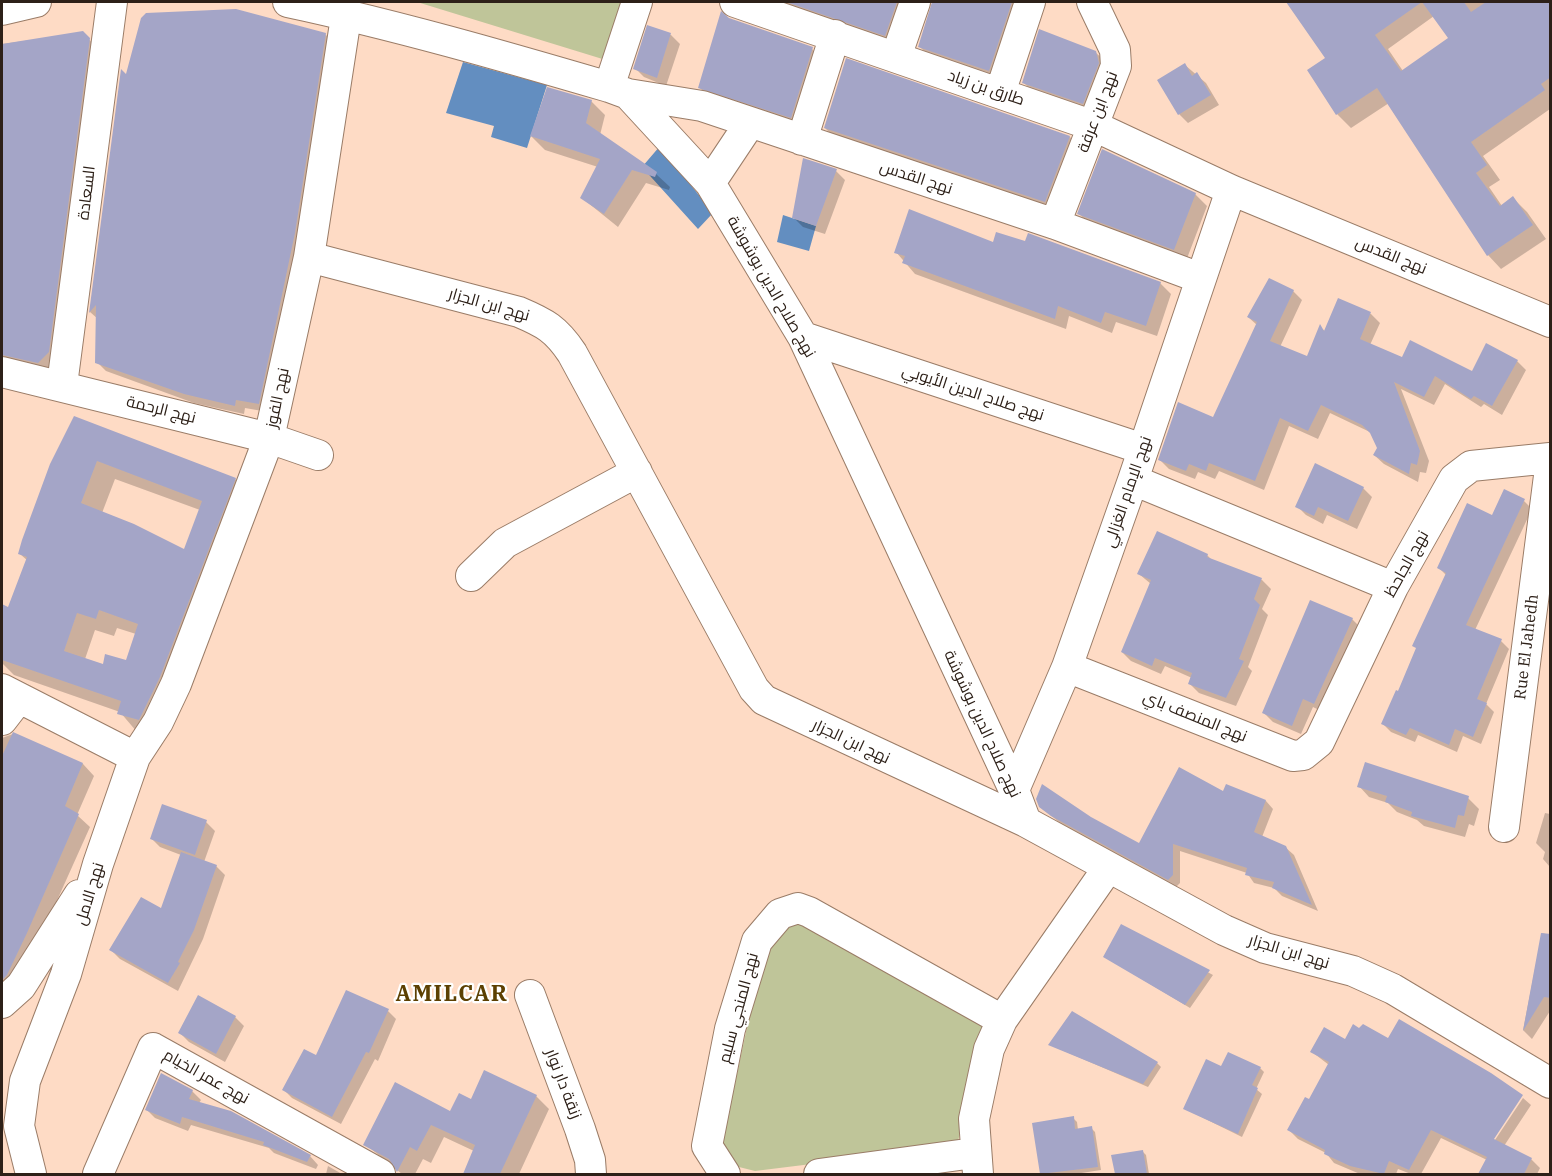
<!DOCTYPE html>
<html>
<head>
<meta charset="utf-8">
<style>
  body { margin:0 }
  #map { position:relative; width:1552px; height:1176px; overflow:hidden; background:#fedbc5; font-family:"IBM Plex Serif",serif }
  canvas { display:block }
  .frame { position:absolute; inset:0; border:3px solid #2d2018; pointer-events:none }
</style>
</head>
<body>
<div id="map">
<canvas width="1552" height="1176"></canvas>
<div class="frame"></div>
</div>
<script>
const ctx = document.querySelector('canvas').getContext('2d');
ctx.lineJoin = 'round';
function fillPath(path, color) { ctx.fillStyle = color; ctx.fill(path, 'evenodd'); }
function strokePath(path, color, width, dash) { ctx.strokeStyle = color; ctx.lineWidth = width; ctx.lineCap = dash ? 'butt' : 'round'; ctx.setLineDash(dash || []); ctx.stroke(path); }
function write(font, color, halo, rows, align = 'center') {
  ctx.font = font + ' "IBM Plex Serif",Cairo,serif'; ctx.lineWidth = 4.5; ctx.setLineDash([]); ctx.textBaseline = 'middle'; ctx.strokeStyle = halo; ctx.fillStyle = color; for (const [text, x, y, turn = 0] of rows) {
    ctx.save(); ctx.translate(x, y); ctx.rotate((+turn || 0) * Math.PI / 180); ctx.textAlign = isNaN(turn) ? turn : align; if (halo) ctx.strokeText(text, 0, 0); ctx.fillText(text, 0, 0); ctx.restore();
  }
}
fillPath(new Path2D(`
  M417,2h211l-19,59z
  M810,923l173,104 -26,119 -202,25 -20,-5 -13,-21 43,-203 17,-16z`), '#bfc599');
fillPath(new Path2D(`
  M463,62l84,23 -20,63 -36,-11 3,-11 -48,-13z
  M660,146l53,67 -15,16 -56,-62z
  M783,215l33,11 -7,25 -32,-9z`), '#638ec0');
fillPath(new Path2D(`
  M773,2h137l-16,41z
  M933,2h91l-27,77 -69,-24 -9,-9z
  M1288,2h262v107l-67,47 17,24 -11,7 13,19 11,-8 14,14 19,27 -45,30 -13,-14 -99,-152 -38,25 -14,-14 -28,-44 18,-12zM1434,16l16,22 -47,33 -15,-22z
  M729,20l83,29 10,10 -21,68 -92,-30 -10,-10z
  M648,27l23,8 9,9 -14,42 -22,-9 -9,-9z
  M82,33l17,16 -41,313 -10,9 -46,-8v-319z
  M325,34l10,10 -67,368 -23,-4 -1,6 -50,-11 -88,-32 -9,-9 1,-43 -8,-7 32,-240 5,5z
  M1095,52l10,9 -13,51 -60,-21 -9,-9z
  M847,60l223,77 8,9 -25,64 -219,-73 -9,-9z
  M1185,65l21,18 13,22 -31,18 -9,-9z
  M591,101l14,14 -5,20 56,39 14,13 -1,3 -23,-7 -28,44 -36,-29 16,-31 -53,-17 -14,-14z
  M836,171l9,9 -20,54 -22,-7 -10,-10z
  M1195,194l12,12 -21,55 -95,-36 -12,-11z
  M994,244l166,39 11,11 -14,42 -41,-14 -4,11 -43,-17 -3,13 -151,-55 -19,-22z
  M1293,291l9,9 -22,47 28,11 12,-31 6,5 13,-32 32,14 9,9 -10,22 33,14 69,14 45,-12 9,9 -24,45 -18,-11 -3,3 -36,-23 -11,21 -33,-16 28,72 -3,12 -6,-1 -2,10 -34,-18 -10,-9 4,-7 -6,-15 -42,-20 -12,26 -29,-13 -25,64 -45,-19 -4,8 -17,-7 -3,7 -26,-10 -9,-9 54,-41 43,-94 -9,-8z
  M75,418l160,61 18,18 -116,235 -17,-20 -106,-37 -12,-12v-55l7,1 19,-48 -8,-7zM115,479l85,31 -15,41 -83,-38zM117,628l19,6 -9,28 -23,4 -19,-7 10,-29 19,6z
  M1363,488l9,9 -15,32 -30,-14 -4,9 -17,-9 -9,-9z
  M1524,501l8,8 -57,121 26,11 8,8 -23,55 8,8 -13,32 -18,-8 -6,16 -39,-17 -3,7 -24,-10 -8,-8 16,-31 48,-117 -8,-8z
  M1207,555l6,6 49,19 9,9 -9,20 6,6 -20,52 4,4 -16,35 -37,-13 -9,-9 2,-6 -27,-12 -4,8 -30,-13 -9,-9 29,-68 -12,-10z
  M1352,619l9,9 -38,84 -10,-5 -12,27 -28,-12 -9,-9z
  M13,734l70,30 11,12 -17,39 13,12 -71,158 -17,17v-264z
  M1359,786l109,12 11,11 -5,17 -5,-2 -4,13 -41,-11 -7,-6 -20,-8 -9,-9 -19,-6z
  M1224,793l42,8 7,8 -11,28 23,10 9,8 24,56 -36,-15 -8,-8 -20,-5 -7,-10 -67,-22v32l-4,4 -115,-63 -21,-18 50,13 49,27z
  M1545,813l5,1v53l-7,-8 2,-7 -9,-9z
  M206,822l9,9 -11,31 12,4 9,9 -22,64 -25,52 -58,-32 -9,-9 51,-40 19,-55 -21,-8 -9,-9z
  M1122,926l91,49 -23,33 -85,-51z
  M1542,933l8,2v76l-18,28 -9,-9z
  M388,1011l8,8 -18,42 -3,-2 -34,65 -49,-26 -8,-8 33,-33z
  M235,1017l9,9 -19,36 -36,-20 -9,-9z
  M1050,1045l107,18 4,4 -13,20z
  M1312,1052l179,94 32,-48 8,7 -27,41 27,13 9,9 -3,6h-58l8,-14 -46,-22 -20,36h-10l-13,-5 -2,5h-36l-26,-11 -8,-10 -28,-14 -9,-9 21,-29 19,-36z
  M1222,1068h38l4,4 -8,17 6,5 -20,43 -57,-28z
  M485,1072l51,24 13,13 -30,65h-55l10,-23 -30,-14 -13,26 -8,-4 -8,15h-13l-37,-30 86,-31 21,-12z
  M192,1091l9,9 -2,3 111,53 8,9 -2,4 -42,-16 -5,-5 -78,-23 -3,6 -33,-13 -8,-8z
  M1073,1118l4,4 1,8 13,-2 4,4 6,38 -26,4h-33l-8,-50z
  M1142,1151l4,4 3,19h-33l-3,-18z
  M328,1166l14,8h-16z`), '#0003');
fillPath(new Path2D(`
  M786,2h111l-12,34z
  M932,2h80l-23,69 -71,-24z
  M1286,2h178l7,10 15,-10h65v75l-10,7 4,6 -74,52 16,23 -11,8 24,33 13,-10 20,29 -46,31 -110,-168 -41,27 -29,-45 18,-12zM1422,2l26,36 -47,33 -26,-36z
  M236,9l90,24 -31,200 -36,171 -23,-4 -1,6 -51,-12 -89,-31 1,-58 -7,8 32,-244 5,5 15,-56 5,-5z
  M721,11l8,7 84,29 -22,71 -93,-30z
  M647,25l24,8 -14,45 -24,-9z
  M1039,29l57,22 3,12 -16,41 -61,-21z
  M83,31l7,7 -41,314 -11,11 -36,-8v-311z
  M846,58l224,78 -25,66 -221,-74z
  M1185,63l7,13 5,-4 14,23 -33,20 -21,-35z
  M547,87l45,13 -6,23 71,49 -2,5 -23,-7 -28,44 -24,-16 20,-39 -70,-23z
  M1102,149l94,44 -22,57 -97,-36z
  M803,158l34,11 -21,57 -24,-8z
  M909,209l84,33 3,-10 29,9 3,-8 133,49 -15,44 -41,-14 -4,11 -43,-17 -3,13 -153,-56 3,-7 -11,-3z
  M1269,278l25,12 -24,51 37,15 13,-32 4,7 14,-33 33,14 -11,27 42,18 8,-17 62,31 14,-28 32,17 -26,46 -18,-10 -3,3 -36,-23 -11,21 -30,-15 26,69 -3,14 -6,-2 -2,11 -36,-19 4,-7 -7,-15 -8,-8 -41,-20 -13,26 -28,-13 -25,63 -46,-18 -3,8 -17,-7 -3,7 -28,-11 20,-58 35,15 44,-95 -10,-5z
  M74,416l162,62 -76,199 -21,43 -22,-6 4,-13 -119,-41v-56l6,3 19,-50 -9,-3 4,-14 28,-76zM97,461l105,40 -18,48 -50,-25 -53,-21zM99,610l39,14 -12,36 -21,-6 -2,10 -39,-13 13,-38 19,6z
  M1315,463l49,24 -16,34 -30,-14 -4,9 -19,-9z
  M1504,489l21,10 -59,126 36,14 -25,60 10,4 -14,34 -18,-8 -6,16 -39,-17 -4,7 -25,-11 15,-34 2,1 18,-43 -4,-2 34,-73 -9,-5 30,-65 25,12z
  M1157,531l51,23 -1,3 55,21 -8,21 6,6 -21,54 5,2 -18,37 -38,-14 4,-11 -37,-15 -3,8 -31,-14 30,-72 -14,-6z
  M1310,600l43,18 -39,86 -11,-5 -11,27 -30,-13z
  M13,732l70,31 -18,43 14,8 -52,119 -20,42 -5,5v-224z
  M1365,762l104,34 -5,20 -6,-1 -3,13 -44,-12 1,-4 -27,-10 2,-6 -30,-9z
  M1179,767l44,24 3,-7 40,16 -12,32 32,14 26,59 -40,-17 2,-6 -29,-7 2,-7 -74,-24v31l-5,5 -117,-64 -12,-9 -3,-8 6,-15 49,33 48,26z
  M162,804l45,16 -12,35 -45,-16z
  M181,852l36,13 -23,65 -16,32 2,1 -12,20 -59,-33 32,-53 20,11z
  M1121,924l89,46 -25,35 -82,-48z
  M1541,933l10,1v64l-7,-1 -21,34z
  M346,990l43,19 -20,44 -3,-1 -34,65 -50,-27 22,-41 12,6z
  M198,995l38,21 -20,38 -38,-21z
  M1072,1011l86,51 -15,22 -95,-39z
  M1399,1019l92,54 32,22 -29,44 38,19 -8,16h-46l9,-17 -56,-27 -22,40 -20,-9 -5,13 -34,-8 -26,-12 1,-4 -38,-20 18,-33 4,2 20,-37 -19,-10 14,-25 21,12 8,-15 6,4 4,-4 25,14z
  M1228,1052l33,15 -9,18 6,3 -20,46 -55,-25 23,-50 15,7z
  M484,1070l53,25 -37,79h-37l12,-29 -44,-20 -14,26 -7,-4 -13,25 -8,-13 -26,-14 32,-63 55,29 9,-18 12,6z
  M161,1073l32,17 -4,9 42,12 80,44 -4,7 -44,-17 1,-3 -82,-25 -2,7 -35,-14z
  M1074,1116l1,13 17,-3 6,41 -58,7 -8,-51z
  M1143,1150l4,24h-32l-4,-19z`), '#a4a5c7');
const minor = new Path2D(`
  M288,2c108,23 215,54 321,85l19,7 82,89 93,154 211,453 12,32
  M735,2l359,124 137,64 319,132
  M2,10l34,-8
  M896,57l19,-55
  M609,87l28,-85
  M1000,93l30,-91
  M628,94l74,12 353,118 145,54
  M802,140l33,-105
  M710,183l40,-60
  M1055,224l61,-158 -1,-16 -23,-48
  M309,257l210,55c26,11 37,17 53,41l182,336 10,11 262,122 198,108 41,18 88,23 40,18 157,94
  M803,337l340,112
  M2,372l267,66 49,17
  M62,385l50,-383
  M1133,480l260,107
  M471,576l34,-33 132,-71
  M1067,667l226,89 10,-1 16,-13 74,-155 61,-108 17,-13 79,-8
  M2,689l133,68 -37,107 -32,110 -41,107 -6,45 12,48
  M2,720l17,-22
  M135,757l23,-35 18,-38 93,-246 40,-181 37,-240
  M1014,790l53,-123 66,-187 98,-290
  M1504,827l46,-359
  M530,995l50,134 10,31 1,14
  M2,1003l19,-17 58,-91
  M98,1174l55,-126 227,126
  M725,1174l-18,-28 23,-117 27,-88 23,-27 18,-6 11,4 193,108
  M819,1174l155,-21
  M978,1174l-4,-55 15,-70 13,-29 106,-152`);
strokePath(minor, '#9a7c67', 32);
strokePath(minor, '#fff', 30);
write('16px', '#2d2018', '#fff', [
  ["طارق بن زياد",986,88,19],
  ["نهج ابن عرفة",1098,112,-69],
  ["نهج القدس",916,178,18],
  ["السعادة",87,193,-83],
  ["نهج القدس",1391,256,22],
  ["نهج صلاح الدين بوشوشة",771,287,60],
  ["نهج ابن الجزار",489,305,16],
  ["نهج صلاح الدين الأيوبي",973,393,18],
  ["نهج الفوز",278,398,-78],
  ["نهج الرحمة",161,410,14],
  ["نهج الإمام الغزالي",1128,492,-71],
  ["نهج الجاحظ",1407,564,-61],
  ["Rue El Jahedh",1527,647,-83],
  ["نهج المنصف باي",1195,717,22],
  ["نهج صلاح الدين بوشوشة",982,724,65],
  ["نهج ابن الجزار",851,742,25],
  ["نهج الامل",90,894,-73],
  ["نهج ابن الجزار",1289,952,17],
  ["نهج المنجي سليم",739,1008,-75],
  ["نهج عمر الخيام",206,1077,29],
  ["زنقة دار نوار",563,1084,69]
]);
ctx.letterSpacing = '1.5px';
write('bold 22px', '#5c4002', '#fff', [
  ["AMILCAR",452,995]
]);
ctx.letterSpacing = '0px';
</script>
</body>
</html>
